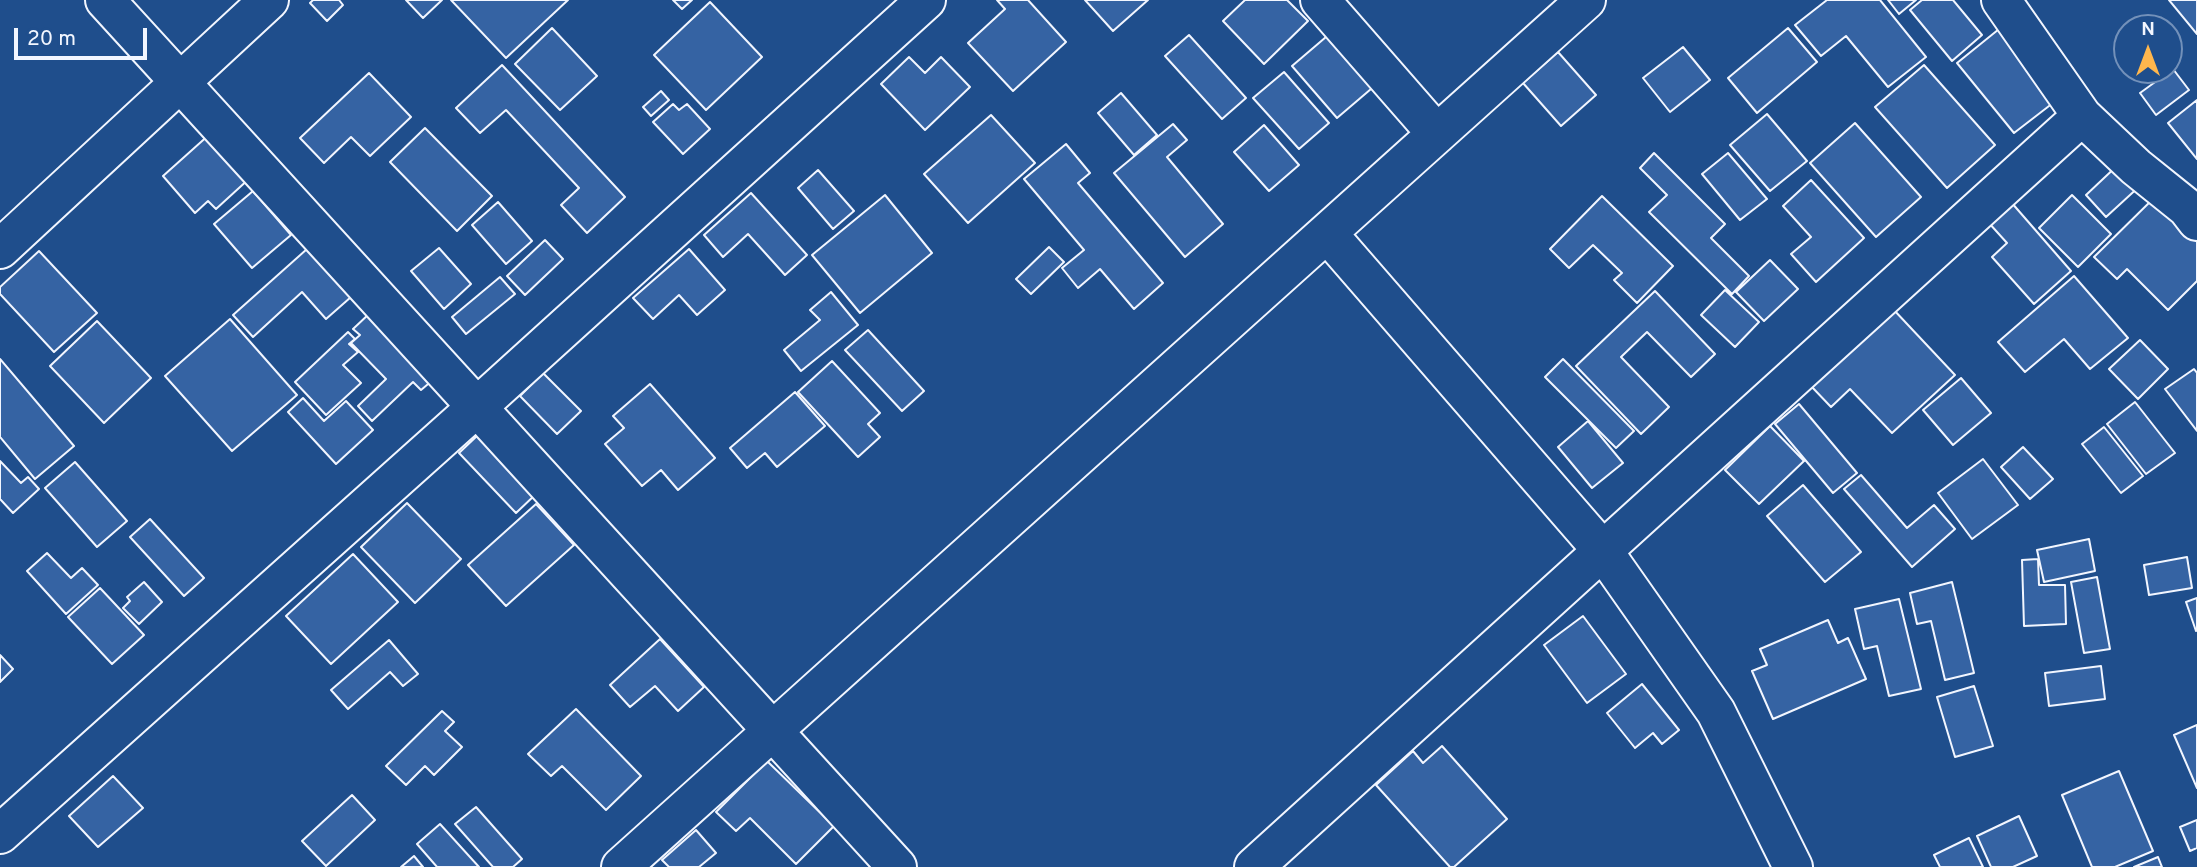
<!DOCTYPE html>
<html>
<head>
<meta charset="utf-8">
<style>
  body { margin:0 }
  #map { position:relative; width:2197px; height:867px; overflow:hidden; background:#1f4e8c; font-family:Overpass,sans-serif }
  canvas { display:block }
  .north { position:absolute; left:2113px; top:14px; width:70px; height:70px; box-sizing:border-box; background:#1f4e8c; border:2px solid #7391ba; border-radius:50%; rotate:0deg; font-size:19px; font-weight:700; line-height:28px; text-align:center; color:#f2f6ff }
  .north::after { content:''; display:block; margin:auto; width:24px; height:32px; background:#ffb74d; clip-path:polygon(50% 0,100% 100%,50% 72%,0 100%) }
  .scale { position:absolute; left:14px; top:28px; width:133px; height:32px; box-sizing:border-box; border:4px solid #f2f6ff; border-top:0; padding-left:9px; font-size:21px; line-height:24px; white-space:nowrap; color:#f2f6ff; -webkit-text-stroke:5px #1f4e8c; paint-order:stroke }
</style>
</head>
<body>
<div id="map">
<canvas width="2197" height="867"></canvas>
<div class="north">N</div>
<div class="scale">20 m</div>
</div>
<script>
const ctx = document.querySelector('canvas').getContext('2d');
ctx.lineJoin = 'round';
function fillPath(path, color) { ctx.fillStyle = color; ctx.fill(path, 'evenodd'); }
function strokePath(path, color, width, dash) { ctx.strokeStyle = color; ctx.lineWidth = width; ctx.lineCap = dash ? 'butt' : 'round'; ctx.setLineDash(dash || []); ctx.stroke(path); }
const building = new Path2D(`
  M313,0h26l4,5 -16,16 -17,-18z
  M406,0h36l-19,18z
  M451,0h117l-62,58z
  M673,0h19l-10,9z
  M997,0h31l38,42 -53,49 -45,-48 37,-34z
  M1085,0h63l-35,31z
  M1245,0h42l21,21 -44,43 -41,-43z
  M1827,0h53l46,57 -38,30 -42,-51 -25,20 -26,-31z
  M1888,0h28l-17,14z
  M1922,0h31l29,35 -30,26 -42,-51z
  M2169,0h28v34z
  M710,2l52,55 -56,53 -52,-55z
  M2004,25l58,71 -48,37 -57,-70z
  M552,28l45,48 -37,34 -45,-46z
  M1788,28l29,34 -60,51 -29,-35z
  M1333,31l45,52 -41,35 -45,-52z
  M1189,35l57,63 -24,21 -57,-63z
  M1683,47l27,33 -40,32 -27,-34z
  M1558,52l38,43 -35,31 -38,-43z
  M909,57l16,16 16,-16 29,30 -45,43 -44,-46z
  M502,65l123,132 -38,36 -26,-28 18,-17 -73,-78 -26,23 -24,-25z
  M1924,65l71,80 -48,43 -72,-81z
  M2173,69l16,21 -33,25 -16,-22z
  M1284,72l45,51 -30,26 -46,-51z
  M369,73l42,44 -41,39 -19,-19 -27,26 -24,-25z
  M661,91l8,9 -18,16 -8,-9z
  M1121,93l36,42 -23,20 -36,-42z
  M2197,100v59l-29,-36z
  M673,104l6,6 8,-6 23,25 -27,25 -30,-32z
  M1767,114l40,47 -37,30 -40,-46z
  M991,115l44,48 -67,60 -44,-49z
  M1855,123l66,74 -45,40 -66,-74z
  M1173,124l14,16 -20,17 56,67 -38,33 -71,-84z
  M1264,125l35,40 -30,26 -35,-39z
  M425,128l67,68 -35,35 -67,-69z
  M211,133l40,44 -35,32 -8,-8 -13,12 -32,-37z
  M1066,144l24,29 -12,10 85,100 -29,26 -34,-40 -22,19 -16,-20 22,-18 -60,-71z
  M1654,153l71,71 -14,14 38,38 -17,18 -83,-82 18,-17 -27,-27z
  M1728,153l39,46 -27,21 -38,-46z
  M2121,162l21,22 -36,33 -20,-22z
  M818,170l36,41 -21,18 -35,-41z
  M1811,180l53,58 -48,44 -25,-28 20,-17 -28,-31z
  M253,191l38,44 -39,33 -38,-44z
  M751,193l56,62 -22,20 -37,-41 -25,23 -19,-22z
  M2159,193l38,38v50l-29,29 -41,-41 -10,10 -23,-22z
  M885,195l47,58 -72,60 -48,-58z
  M2072,195l39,39 -33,33 -39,-39z
  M1602,196l71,70 -36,37 -23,-23 8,-7 -29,-28 -24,23 -19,-19z
  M498,202l34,39 -26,23 -34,-39z
  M2011,202l60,69 -37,33 -42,-47 15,-14 -19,-21z
  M545,240l18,19 -38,36 -18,-19z
  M1049,247l15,15 -33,32 -15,-15z
  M439,248l32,36 -27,25 -33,-38z
  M307,249l44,48 -25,22 -24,-27 -49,45 -20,-22z
  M689,249l36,41 -28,25 -18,-20 -26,24 -20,-21z
  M39,251l58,62 -43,39 -54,-58v-7z
  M1770,260l28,29 -34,32 -28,-29z
  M2074,276l54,62 -38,31 -26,-30 -39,33 -27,-30z
  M500,277l15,17 -49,40 -14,-17z
  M1725,290l34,32 -24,25 -34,-32z
  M1655,291l60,63 -24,23 -44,-45 -26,25 48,50 -28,27 -65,-68z
  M831,292l27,33 -57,46 -17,-21 36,-30 -10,-10z
  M1893,309l62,66 -63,58 -42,-44 -19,18 -20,-21z
  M370,313l64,66 -13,11 -8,-8 -41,39 -14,-15 28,-27 -35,-36 9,-8 -7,-6z
  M230,319l67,76 -65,56 -67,-75z
  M97,321l54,57 -47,45 -54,-57z
  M868,330l56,61 -22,20 -57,-61z
  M348,332l7,7 -6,5 9,8 -15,13 18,18 -35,32 -31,-33z
  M2140,340l28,29 -30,30 -29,-30z
  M0,359l74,87 -39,33 -35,-42z
  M1563,359l71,72 -18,17 -71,-71z
  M832,361l48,52 -12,11 12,13 -22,20 -60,-65z
  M2194,369l3,4v58l-32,-42z
  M543,373l38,38 -24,23 -37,-38z
  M1961,378l30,35 -38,32 -30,-35z
  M650,384l65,74 -37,32 -17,-20 -19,16 -37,-42 19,-16 -11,-12z
  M795,392l30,34 -48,41 -12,-14 -18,15 -17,-20z
  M303,398l21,23 22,-20 27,29 -37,34 -48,-52z
  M2135,402l40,51 -29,21 -39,-50z
  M1799,404l58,69 -24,20 -58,-69z
  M1588,421l35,42 -31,25 -34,-41z
  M1770,426l34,35 -45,43 -34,-34z
  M2104,427l39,49 -22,17 -39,-49z
  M479,434l57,60 -20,19 -57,-60z
  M2023,447l30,32 -23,20 -29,-32z
  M1983,459l35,46 -46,34 -34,-46z
  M0,461l21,22 7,-6 11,12 -26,24 -13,-14z
  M75,462l52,59 -30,26 -52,-59z
  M1861,475l46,53 27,-23 21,24 -43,38 -68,-78z
  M1803,485l58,67 -36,30 -58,-66z
  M407,503l54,56 -46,44 -54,-56z
  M536,504l38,41 -68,61 -38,-41z
  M150,519l54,59 -20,18 -54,-59z
  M2089,539l6,32 -51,11 -7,-32z
  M47,553l24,25 11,-10 16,17 -32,29 -39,-43z
  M353,554l45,48 -67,62 -45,-48z
  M2187,557l5,31 -43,7 -5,-30z
  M2038,559l1,26h26l1,39 -42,2 -2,-66z
  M2097,577l13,72 -26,4 -13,-71z
  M144,582l18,20 -23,22 -16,-16 7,-7 -3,-4z
  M1952,582l22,91 -29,7 -14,-59 -14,3 -7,-31z
  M100,588l44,47 -32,29 -44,-47z
  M2197,598v32l-1,1 -10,-29z
  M1899,599l22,90 -32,7 -12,-50 -13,3 -9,-40z
  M1583,616l43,58 -39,29 -43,-58z
  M1828,620l10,23 10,-5 18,41 -93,40 -21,-48 15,-6 -7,-16z
  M660,639l44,48 -26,24 -23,-25 -25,21 -20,-22z
  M389,640l29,34 -15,12 -13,-14 -42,37 -17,-19z
  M0,655l13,14 -13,13z
  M2101,666l4,33 -56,7 -4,-33z
  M1642,684l37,46 -17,14 -9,-11 -18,15 -28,-35z
  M1974,686l19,60 -38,11 -18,-60z
  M576,709l65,67 -35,34 -44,-44 -11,10 -23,-22z
  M442,711l12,11 -9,9 17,16 -28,28 -9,-9 -19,19 -20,-19z
  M2197,725v63l-23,-53z
  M1442,746l65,73 -53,48h-4l-74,-82 37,-34 10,12z
  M767,761l67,65 -38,38 -46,-46 -14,13 -20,-19z
  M2119,771l34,80 -38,16h-23l-30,-72z
  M113,776l30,32 -45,39 -29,-31z
  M352,795l23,25 -49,46 -24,-25z
  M476,807l46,52 -9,8h-20l-38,-43z
  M2019,816l18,40 -24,11h-22l-14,-31z
  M2197,820v28l-7,3 -10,-24z
  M440,824l39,43h-42l-20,-23z
  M696,830l20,23 -17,14h-30l-7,-7z
  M1969,838l14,29h-43l-6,-12z
  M414,856l9,11h-22z
  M2158,857l4,10h-28z`);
fillPath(building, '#3563a3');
strokePath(building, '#f2f6ff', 2);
const minor = new Path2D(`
  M105,0l792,867
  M1320,0l117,134
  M2001,0l81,116 54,51 51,41 10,13
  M1327,233l276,318 113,161 77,155
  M0,249l269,-249
  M0,834l477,-427 449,-407
  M621,867l965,-867
  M1254,867l828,-751`);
strokePath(minor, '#f2f6ff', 42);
strokePath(minor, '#1f4e8c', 38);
</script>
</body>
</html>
